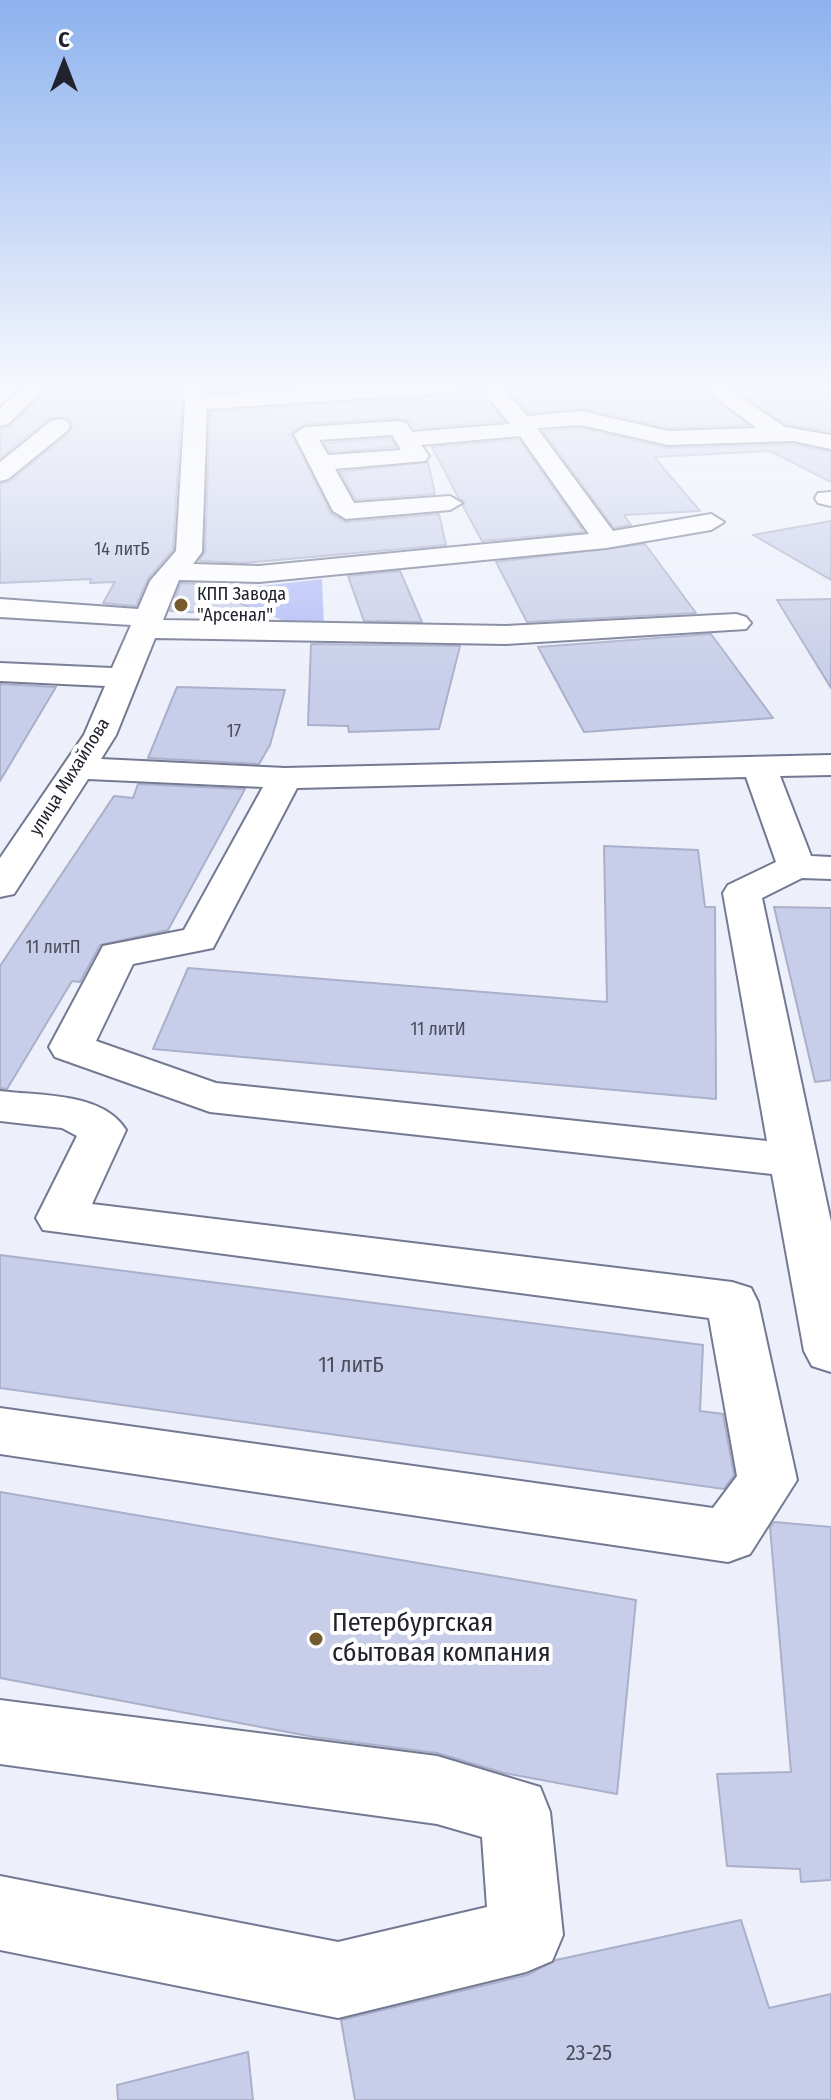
<!DOCTYPE html>
<html>
<head>
<meta charset="utf-8">
<style>
  body { margin:0 }
  #map { position:relative; width:831px; height:2100px; overflow:hidden; background:#edf0fb; font-family:"Fira Sans Condensed",sans-serif }
  canvas { display:block }
  .north { position:absolute; left:24px; top:24px; width:80px; height:80px; -webkit-text-stroke:6px #fefefe; paint-order:stroke; rotate:0deg; font-size:22px; font-weight:700; line-height:32px; text-align:center; color:#20222d }
  .north::after { content:''; display:block; margin:auto; width:28px; height:36px; background:#20222d; clip-path:polygon(50% 0,100% 100%,50% 72%,0 100%) }
</style>
</head>
<body>
<div id="map">
<canvas width="831" height="2100"></canvas>
<div class="north">С</div>
</div>
<script>
const ctx = document.querySelector('canvas').getContext('2d');
ctx.lineJoin = 'round';
function fillPath(path, color) { ctx.fillStyle = color; ctx.fill(path, 'evenodd'); }
function strokePath(path, color, width, dash) { ctx.strokeStyle = color; ctx.lineWidth = width; ctx.lineCap = dash ? 'butt' : 'round'; ctx.setLineDash(dash || []); ctx.stroke(path); }
function write(font, color, halo, rows, align = 'center') {
  ctx.font = font + ' "Fira Sans Condensed",sans-serif'; ctx.lineWidth = 8; ctx.setLineDash([]); ctx.textBaseline = 'middle'; ctx.strokeStyle = halo; ctx.fillStyle = color; for (const [text, x, y, turn = 0] of rows) {
    ctx.save(); ctx.translate(x, y); ctx.rotate((+turn || 0) * Math.PI / 180); ctx.textAlign = isNaN(turn) ? turn : align; if (halo) ctx.strokeText(text, 0, 0); ctx.fillText(text, 0, 0); ctx.restore();
  }
}
fillPath(new Path2D(`
  M322,579l2,47 -26,1 -65,-28 -40,12 5,-12 38,-10z`), '#b2bcf6');
const building = new Path2D(`
  M50,386h127l5,17 -9,147 -25,29 -12,27 -33,-3 12,-21 -25,1 1,-4 -91,4v-99l10,-3 59,-48 4,-9 -5,-6h-18l-50,40v-29l10,-3z
  M204,386h100l-98,7z
  M472,386h5l27,35 -90,8 -7,-9 -9,-2 -93,6 -14,9 40,81 15,8 93,-8 7,31 -202,18 -45,-2 6,-9 5,-140 249,-17z
  M505,386h192l51,39 -80,3 -87,-20 -53,5z
  M730,386h101v46l-45,-8z
  M581,428l87,20 125,-4 38,8v30l-61,-31 -116,6 46,54 -76,4 7,10 -17,3 -71,-97z
  M390,438l6,9 -66,5 -6,-9z
  M519,439l65,93 -102,9 -19,-35 2,-4 -7,-5 -26,-50z
  M428,462l7,32 -79,6 -16,-28z
  M831,521v59l-78,-45z
  M645,544l51,69 -169,9 -31,-60z
  M400,571l22,51 -58,-1 -16,-45z
  M181,583l25,1 59,32 -95,-5z
  M831,599v89l-54,-88z
  M711,634l62,84 -189,14 -46,-85z
  M311,644l149,2 -21,83 -90,3 -1,-6 -40,-1z
  M0,684l56,3 -56,94z
  M177,687l108,3 -15,55 -11,19 -111,-6z
  M138,784l107,5 -77,141 -68,15 -20,37 -8,-1 -65,108 -7,-1v-122l114,-170 19,2z
  M604,846l94,4 7,57h10l1,192 -563,-50 35,-81 419,34z
  M774,907l57,1v172l-16,2z
  M0,1255l703,90 -3,66 23,3 11,61 -10,14 -724,-101z
  M0,1492l636,108 -19,194 -113,-21 -67,-20 -123,-16 -314,-59z
  M774,1522l57,5v353l-30,2 -1,-13 -73,-3 -10,-92 74,-2 -21,-245z
  M741,1920l28,88 62,-14v106h-476l-14,-80 186,-45 29,-15z
  M248,2052l5,48h-135l-1,-15z`);
fillPath(building, '#c8cee9');
strokePath(building, '#aaafca', 2);
const minor = new Path2D(`
  M24,386h23l-39,38 -8,2v-18z
  M180,386h21l3,10 151,-10h114l-10,6 -252,17 -5,143 -9,12 66,2 330,-32 -69,-98 -99,9 8,11 -4,5 -90,8 19,34 96,-7 12,7 -12,7 -104,9 -13,-8 -39,-77 11,-7 93,-6 8,2 6,9 98,-8 -30,-38h21l26,30 54,-5 87,20 89,-3 -57,-42h24l61,41 46,8v14l-38,-8 -125,4 -87,-20 -44,3 76,103 98,-17 13,8 -13,8 -105,18 -347,34 -80,-2 -16,40 343,6 230,-12 10,3 5,6 -5,6 -240,15 -351,-6 -39,97 -15,24 184,9 546,-13v20l-51,1 31,80 20,1v22l-29,-1 -40,20 69,324v150l-19,-6 -8,-15 -32,-177 -562,-62 -155,-55 -6,-10 54,-101 81,-16 79,-143 -175,-8 -74,115 -14,3v-39l84,-123 21,-49 -105,-5v-18l112,5 19,-43 -131,-8v-18l138,10 12,-28 26,-30 9,-148zM392,435l9,15 -73,5 -9,-15zM746,777l30,85 -48,23 -5,8 44,248 -551,-58 -120,-42 37,-77 80,-16 84,-160z
  M59,419l8,2 3,5 -3,5 -59,48 -8,2v-19l51,-41z
  M831,492v14l-13,-3 -3,-5 3,-5z
  M0,1091c39,5 103,1 126,39l-34,74 640,78 19,6 7,14 39,178 -47,74 -22,8 -728,-108v-46l713,100 24,-32 -28,-158 -666,-88 -7,-12 41,-82 -15,-8 -62,-7z
  M0,1700l437,56 103,31 10,25 13,123 -11,26 -26,11 -188,46 -338,-68v-74l338,66 149,-35 -5,-70 -45,-13 -437,-60z`);
strokePath(minor, '#747992', 4);
fillPath(minor, '#fff');
const sky = ctx.createLinearGradient(0, 0, 0, 680);
sky.addColorStop(0, '#8db2ee');
sky.addColorStop(0.57, '#f7f8fd');
sky.addColorStop(1, '#f7f8fd00');
ctx.fillStyle = sky;
ctx.fillRect(0, 0, 831, 680);
for (const [x, y, r, color] of [
  [181,605,8,"#775b2e"],
  [316,1639,8,"#775b2e"]
]) { const dot = new Path2D(); dot.arc(x, y, r, 0, 2 * Math.PI); ctx.fillStyle = color; ctx.fill(dot); strokePath(dot, '#fefefe', 3); }
write('18px', '#4a4d5c', null, [
  ["14 литБ",122,550],
  ["17",234,732],
  ["11 литП",53,948],
  ["11 литИ",438,1030]
]);
write('18px', '#20222d', '#fefefe', [
  ["КПП Завода",197,595],
  ["\"Арсенал\"",197,616]
], 'left');
write('18px', '#20222d', '#fefefe', [
  ["улица Михайлова",70,777,-58]
]);
write('22px', '#4a4d5c', null, [
  ["11 литБ",351,1366],
  ["23-25",589,2054]
]);
write('26px', '#20222d', '#fefefe', [
  ["Петербургская",332,1624],
  ["сбытовая компания",332,1654]
], 'left');
</script>
</body>
</html>
